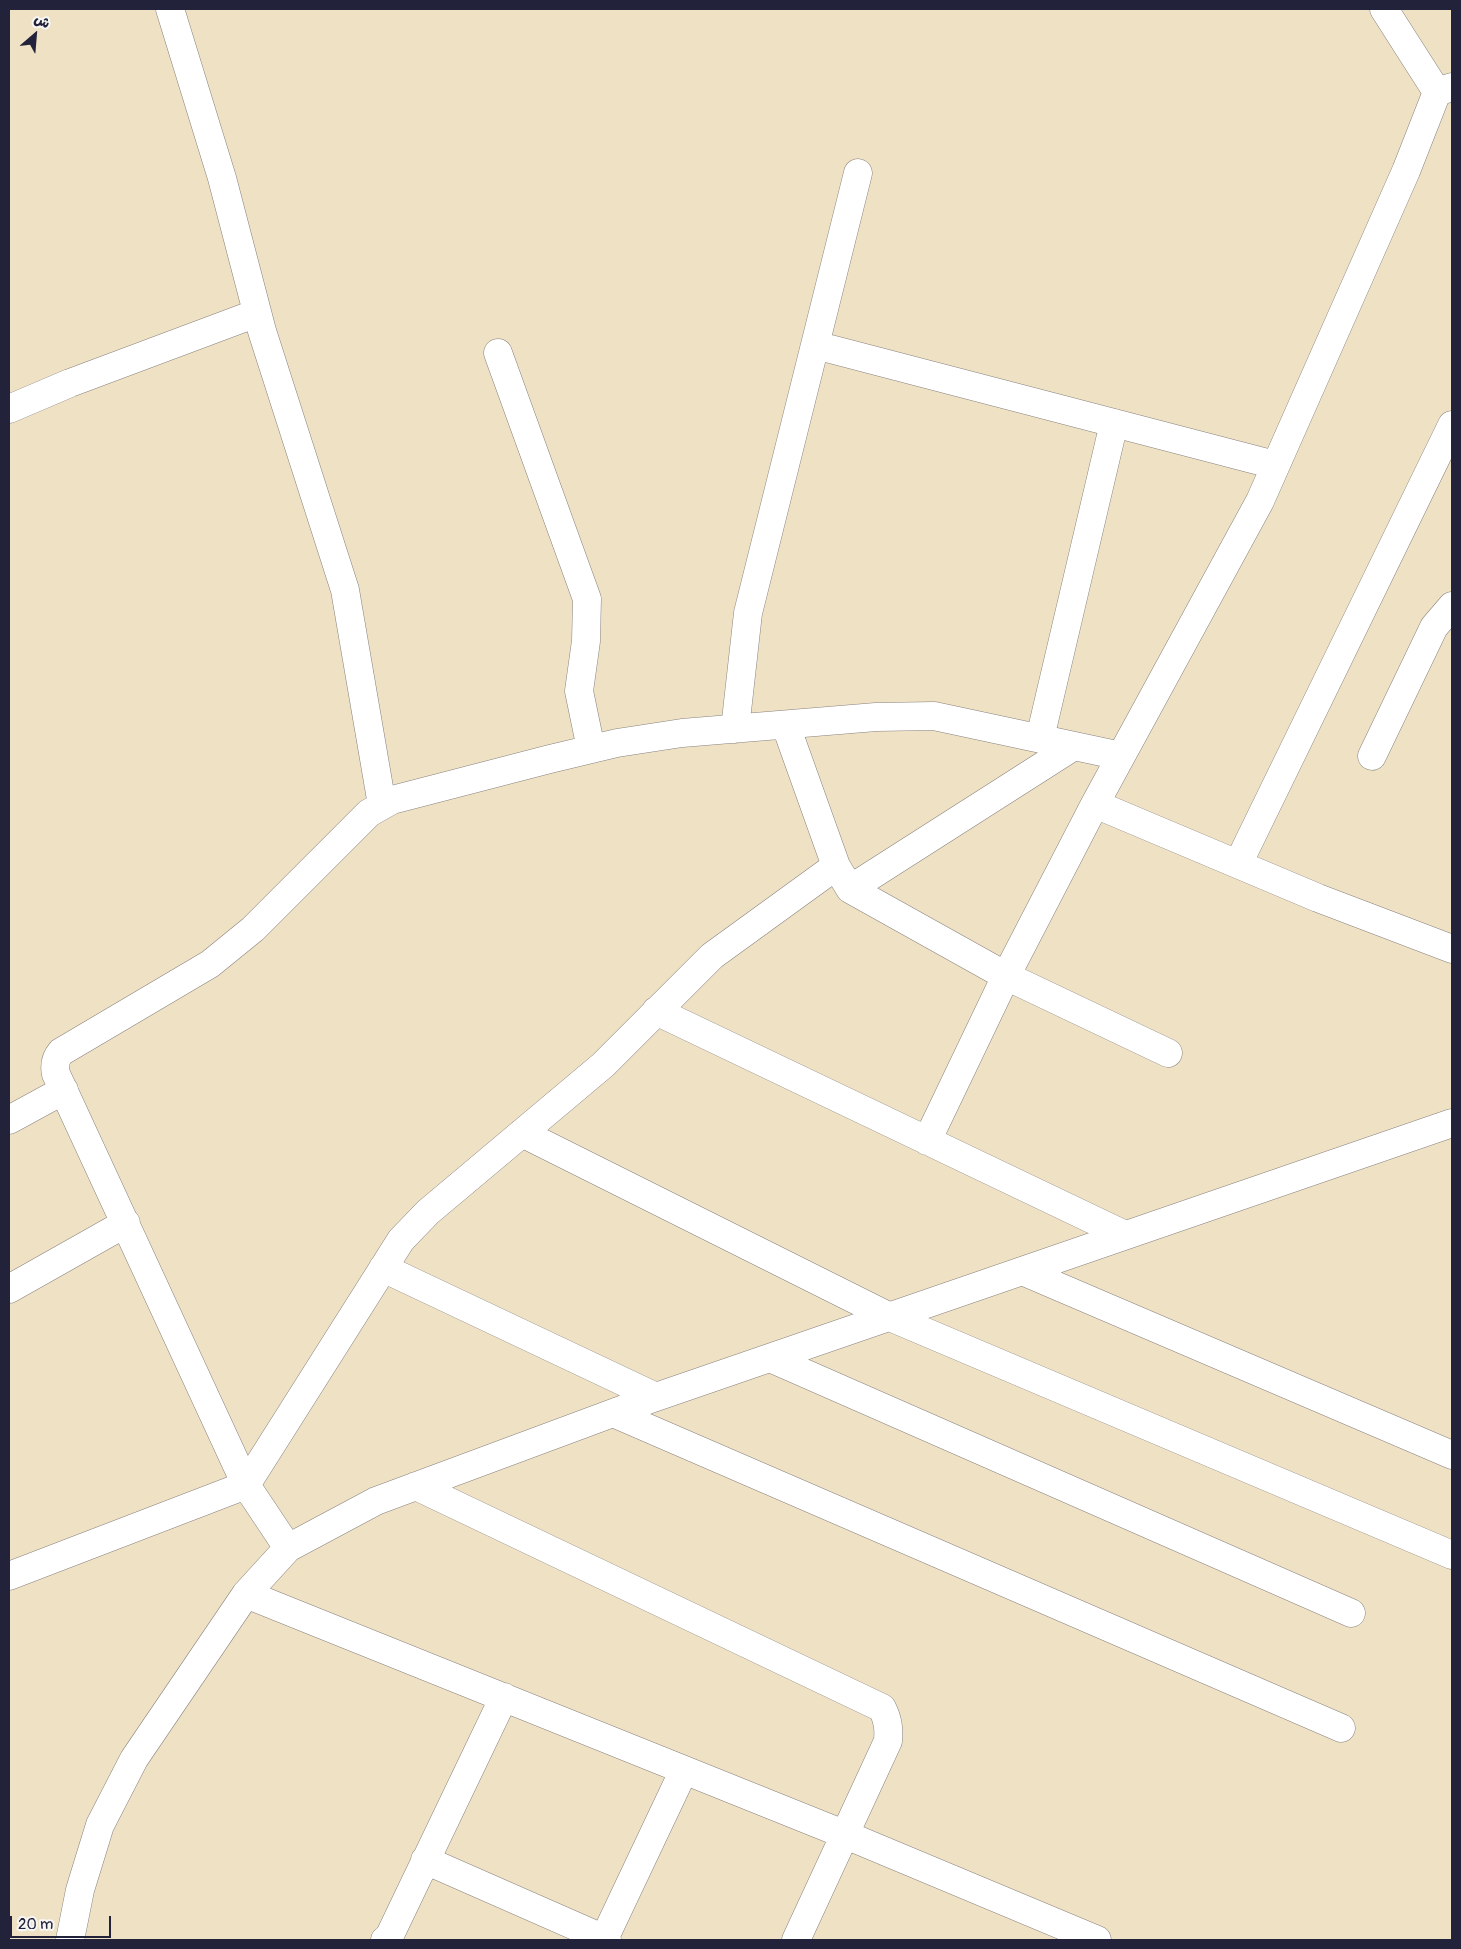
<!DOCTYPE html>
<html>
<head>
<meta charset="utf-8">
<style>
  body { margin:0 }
  #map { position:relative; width:1461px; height:1949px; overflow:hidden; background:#efe1c3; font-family:Pangolin,"Playpen Sans Arabic",sans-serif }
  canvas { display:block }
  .frame { position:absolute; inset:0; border:10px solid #22223b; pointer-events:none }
  .north { position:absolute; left:10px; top:10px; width:50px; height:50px; -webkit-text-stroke:4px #f6f6f2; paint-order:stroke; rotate:27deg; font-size:14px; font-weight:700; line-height:20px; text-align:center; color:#22223b }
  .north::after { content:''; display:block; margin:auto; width:18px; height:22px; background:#22223b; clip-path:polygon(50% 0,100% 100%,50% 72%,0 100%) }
  .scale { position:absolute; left:10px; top:1916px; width:101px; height:22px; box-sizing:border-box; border:2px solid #22223b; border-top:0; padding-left:6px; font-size:15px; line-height:18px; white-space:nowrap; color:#22223b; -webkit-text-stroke:4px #f6f6f2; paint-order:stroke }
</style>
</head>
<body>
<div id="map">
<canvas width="1461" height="1949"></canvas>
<div class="frame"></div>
<div class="north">ش</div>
<div class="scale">20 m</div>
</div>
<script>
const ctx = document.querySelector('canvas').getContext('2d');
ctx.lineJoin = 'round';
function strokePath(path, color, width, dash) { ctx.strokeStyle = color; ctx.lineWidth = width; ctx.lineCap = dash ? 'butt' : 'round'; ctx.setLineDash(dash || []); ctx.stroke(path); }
const minor = new Path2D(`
  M170,9l52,169 40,153 83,259 37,215
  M1384,9l53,83
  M815,345l460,120
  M498,353l89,246 -1,42 -7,50 12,58
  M9,409l61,-26 187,-70
  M786,726l50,140 14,23 156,87 162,77
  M735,729l13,-116 110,-440
  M1040,738l74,-315
  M1372,756l62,-129 18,-21
  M1095,804l223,94 134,51
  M1238,864l214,-439
  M850,889l224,-143
  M656,1011l469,224
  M9,1120l55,-30
  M522,1133l368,184 562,238
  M927,1141l79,-165 89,-172 165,-303 146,-330 31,-79 15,-5
  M383,1268l273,129
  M1022,1271l430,184
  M9,1289l117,-66
  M770,1358l581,255
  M613,1413l728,315
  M416,1486l466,222c6,12 7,20 6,33l-92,199
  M288,1548l-42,-63 -190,-411c-2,-9 -1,-15 5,-22l149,-88 43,-35 116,-116 23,-13 158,-41 67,-16 65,-10 194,-16 58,-1 187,40
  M9,1576l237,-91 155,-245 27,-28 175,-147 109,-109 124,-90
  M246,1594l600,241 251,105
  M425,1860l182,80
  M604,1939l80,-169
  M70,1940l10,-50 20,-65 34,-66 112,-165 42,-46 88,-47 280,-104 796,-274
  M385,1940l4,-3 115,-240`);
strokePath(minor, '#88827f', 29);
strokePath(minor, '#fff', 28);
</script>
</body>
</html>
